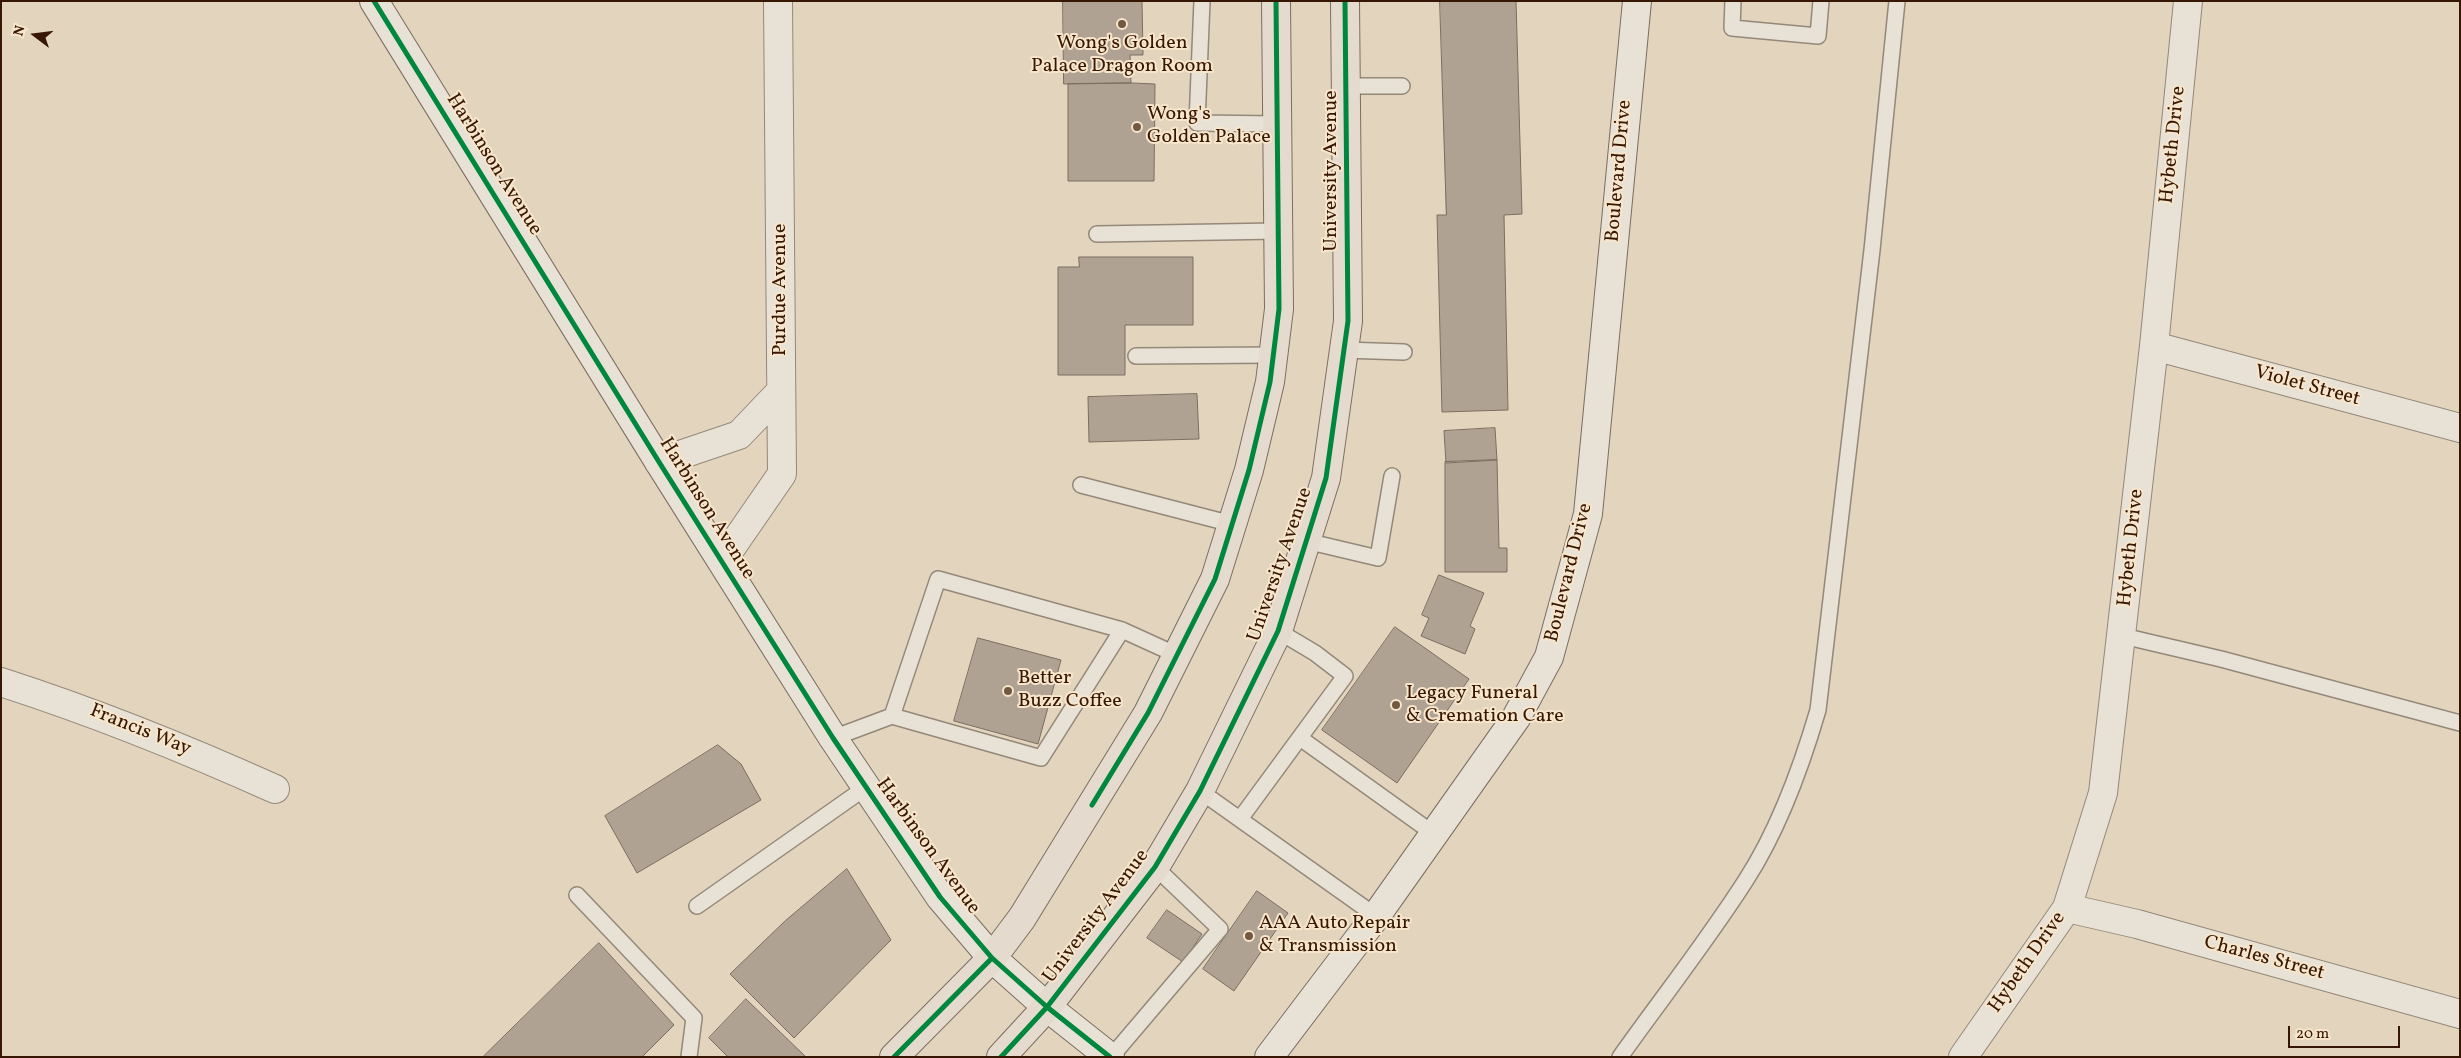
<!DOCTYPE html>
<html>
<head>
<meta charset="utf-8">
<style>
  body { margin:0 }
  #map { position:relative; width:2461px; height:1058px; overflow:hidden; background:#e3d4be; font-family:Vollkorn,serif }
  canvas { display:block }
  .frame { position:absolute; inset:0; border:2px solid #371703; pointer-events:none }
  .north { position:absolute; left:10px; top:10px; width:50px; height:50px; -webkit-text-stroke:4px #f7e6cb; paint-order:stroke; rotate:285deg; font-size:14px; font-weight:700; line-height:20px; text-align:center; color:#371703 }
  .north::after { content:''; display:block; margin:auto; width:18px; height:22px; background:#371703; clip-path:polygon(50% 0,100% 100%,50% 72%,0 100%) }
  .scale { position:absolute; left:2288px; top:1026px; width:112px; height:22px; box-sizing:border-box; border:2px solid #371703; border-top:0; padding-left:6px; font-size:15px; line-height:18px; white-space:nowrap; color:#371703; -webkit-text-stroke:4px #f7e6cb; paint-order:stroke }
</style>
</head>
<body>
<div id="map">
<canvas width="2461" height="1058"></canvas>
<div class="frame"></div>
<div class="north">N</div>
<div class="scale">20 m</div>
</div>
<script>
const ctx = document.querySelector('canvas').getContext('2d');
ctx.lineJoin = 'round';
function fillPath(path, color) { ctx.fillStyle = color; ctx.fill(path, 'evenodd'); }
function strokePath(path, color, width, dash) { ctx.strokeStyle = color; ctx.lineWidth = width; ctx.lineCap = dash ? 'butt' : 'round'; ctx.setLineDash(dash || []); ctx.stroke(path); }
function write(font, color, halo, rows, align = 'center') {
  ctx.font = font + ' Vollkorn,serif'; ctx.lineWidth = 4; ctx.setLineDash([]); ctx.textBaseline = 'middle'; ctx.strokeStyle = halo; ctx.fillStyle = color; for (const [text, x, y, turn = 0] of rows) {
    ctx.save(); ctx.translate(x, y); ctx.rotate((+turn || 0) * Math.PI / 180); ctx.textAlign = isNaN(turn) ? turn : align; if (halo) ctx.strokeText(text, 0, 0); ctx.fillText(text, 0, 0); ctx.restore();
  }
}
const building = new Path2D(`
  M1063,1h79l1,54h-13l1,28 -67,1z
  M1440,1h76l6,213 -18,1 4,195 -66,2 -5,-197h9z
  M1131,83l24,1 -1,97h-86v-97z
  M1079,257h114v68h-68v50h-67v-108h21z
  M1197,394l2,45 -110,3 -1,-45z
  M1495,428l2,32 -51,3 -2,-32z
  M1497,460l2,88h8v24h-62v-110z
  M1439,575l45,18 -14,33 5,3 -10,25 -44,-18 8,-18 -7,-3z
  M1395,627l74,52 -72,104 -75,-53z
  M978,638l83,22 -23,84 -84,-23z
  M718,745l23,19 20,36 -124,73 -32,-57z
  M847,869l44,71 -97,98 -64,-64 55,-53z
  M1257,891l31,22 -54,78 -31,-22z
  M1167,910l35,24 -19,28 -36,-24z
  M599,943l75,82 -32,32h-159z
  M746,999l60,58h-78l-19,-19z`);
fillPath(building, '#afa293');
strokePath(building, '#7b6e60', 1);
const lane = new Path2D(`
  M1202,1l-5,122 80,1
  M1733,1l-1,27 86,8 3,-35
  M1346,86h56
  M1097,234l181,-3
  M1344,350l60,2
  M1136,356l138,-1
  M1081,485l151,39
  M1306,541l72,17 14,-82
  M1122,630l55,25
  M2123,636l98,23 239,64
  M833,738l59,-22 149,42 81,-128 -184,-51 -46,137
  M1300,738l134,96
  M1200,791l176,125
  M1240,819l105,-143 -30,-23 -37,-22
  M577,895l117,123 -5,39
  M697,906l168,-118
  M1111,1057l109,-128 -65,-62
  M1620,1057c42,-59 87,-116 126,-177 33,-51 55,-112 72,-170l54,-460 25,-249`);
const street = new Path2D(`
  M2154,346l306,82
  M659,462l80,-27 42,-44
  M722,561l60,-87 -4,-473
  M1,682c96,31 183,66 274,107
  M2067,908l70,16 323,90
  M1963,1057l104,-149 36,-115 51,-447 34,-345`);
const secondary = new Path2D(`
  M374,1l285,461 174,276 107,159 52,61 55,49 63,50
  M1269,1057l107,-141 140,-198 33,-61 39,-143 49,-513`);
const primary = new Path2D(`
  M894,1057l98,-99 30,-40 126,-205 67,-134 34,-109 21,-88 9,-73 -3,-308
  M1001,1057l46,-50 108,-140 45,-76 78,-160 48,-153 22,-157 -3,-320`);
strokePath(lane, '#948879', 18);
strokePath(street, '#948879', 30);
strokePath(secondary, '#7b6e60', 30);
strokePath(primary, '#7b6e60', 30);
strokePath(lane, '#e8e1d5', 15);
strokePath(street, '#e8e1d5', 28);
strokePath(secondary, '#e8e1d5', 28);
strokePath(primary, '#e4dbce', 28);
strokePath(new Path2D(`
  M374,1l285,461 174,276 107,159 52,61 55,49 63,50
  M1092,805l56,-92 67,-134 34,-109 21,-88 9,-73 -3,-308
  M894,1057l98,-99
  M1001,1057l46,-50 108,-140 45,-76 78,-160 48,-153 22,-157 -3,-320`), '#00873e', 5);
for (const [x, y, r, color] of [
  [1122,24,5,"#735944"],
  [1137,127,5,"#735944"],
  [1008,691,5,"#735944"],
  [1396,705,5,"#735944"],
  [1249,936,5,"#735944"]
]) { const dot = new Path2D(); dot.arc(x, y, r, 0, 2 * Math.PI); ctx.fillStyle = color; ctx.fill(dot); strokePath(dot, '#f7e6cb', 2); }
write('20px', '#371703', '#f7e6cb', [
  ["Wong's Golden",1122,44,"center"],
  ["Palace Dragon Room",1122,67,"center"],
  ["Wong's",1147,115],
  ["Golden Palace",1147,138],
  ["Better",1018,679],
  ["Buzz Coffee",1018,702],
  ["Legacy Funeral",1406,694],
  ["& Cremation Care",1406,717],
  ["AAA Auto Repair",1259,924],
  ["& Transmission",1259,947]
], 'left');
write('20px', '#371703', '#f7e6cb', [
  ["Hybeth Drive",2174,145,-84],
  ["Harbinson Avenue",493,165,58],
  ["University Avenue",1332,171,-90],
  ["Boulevard Drive",1620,171,-85],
  ["Purdue Avenue",781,290,-90],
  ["Violet Street",2307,387,15],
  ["Harbinson Avenue",706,509,58],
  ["Hybeth Drive",2132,548,-84],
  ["University Avenue",1281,565,-71],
  ["Boulevard Drive",1570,573,-76],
  ["Francis Way",140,731,22],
  ["Harbinson Avenue",927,847,54],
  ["University Avenue",1097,917,-53],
  ["Charles Street",2264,959,15],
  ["Hybeth Drive",2028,963,-55]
]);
</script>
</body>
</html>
